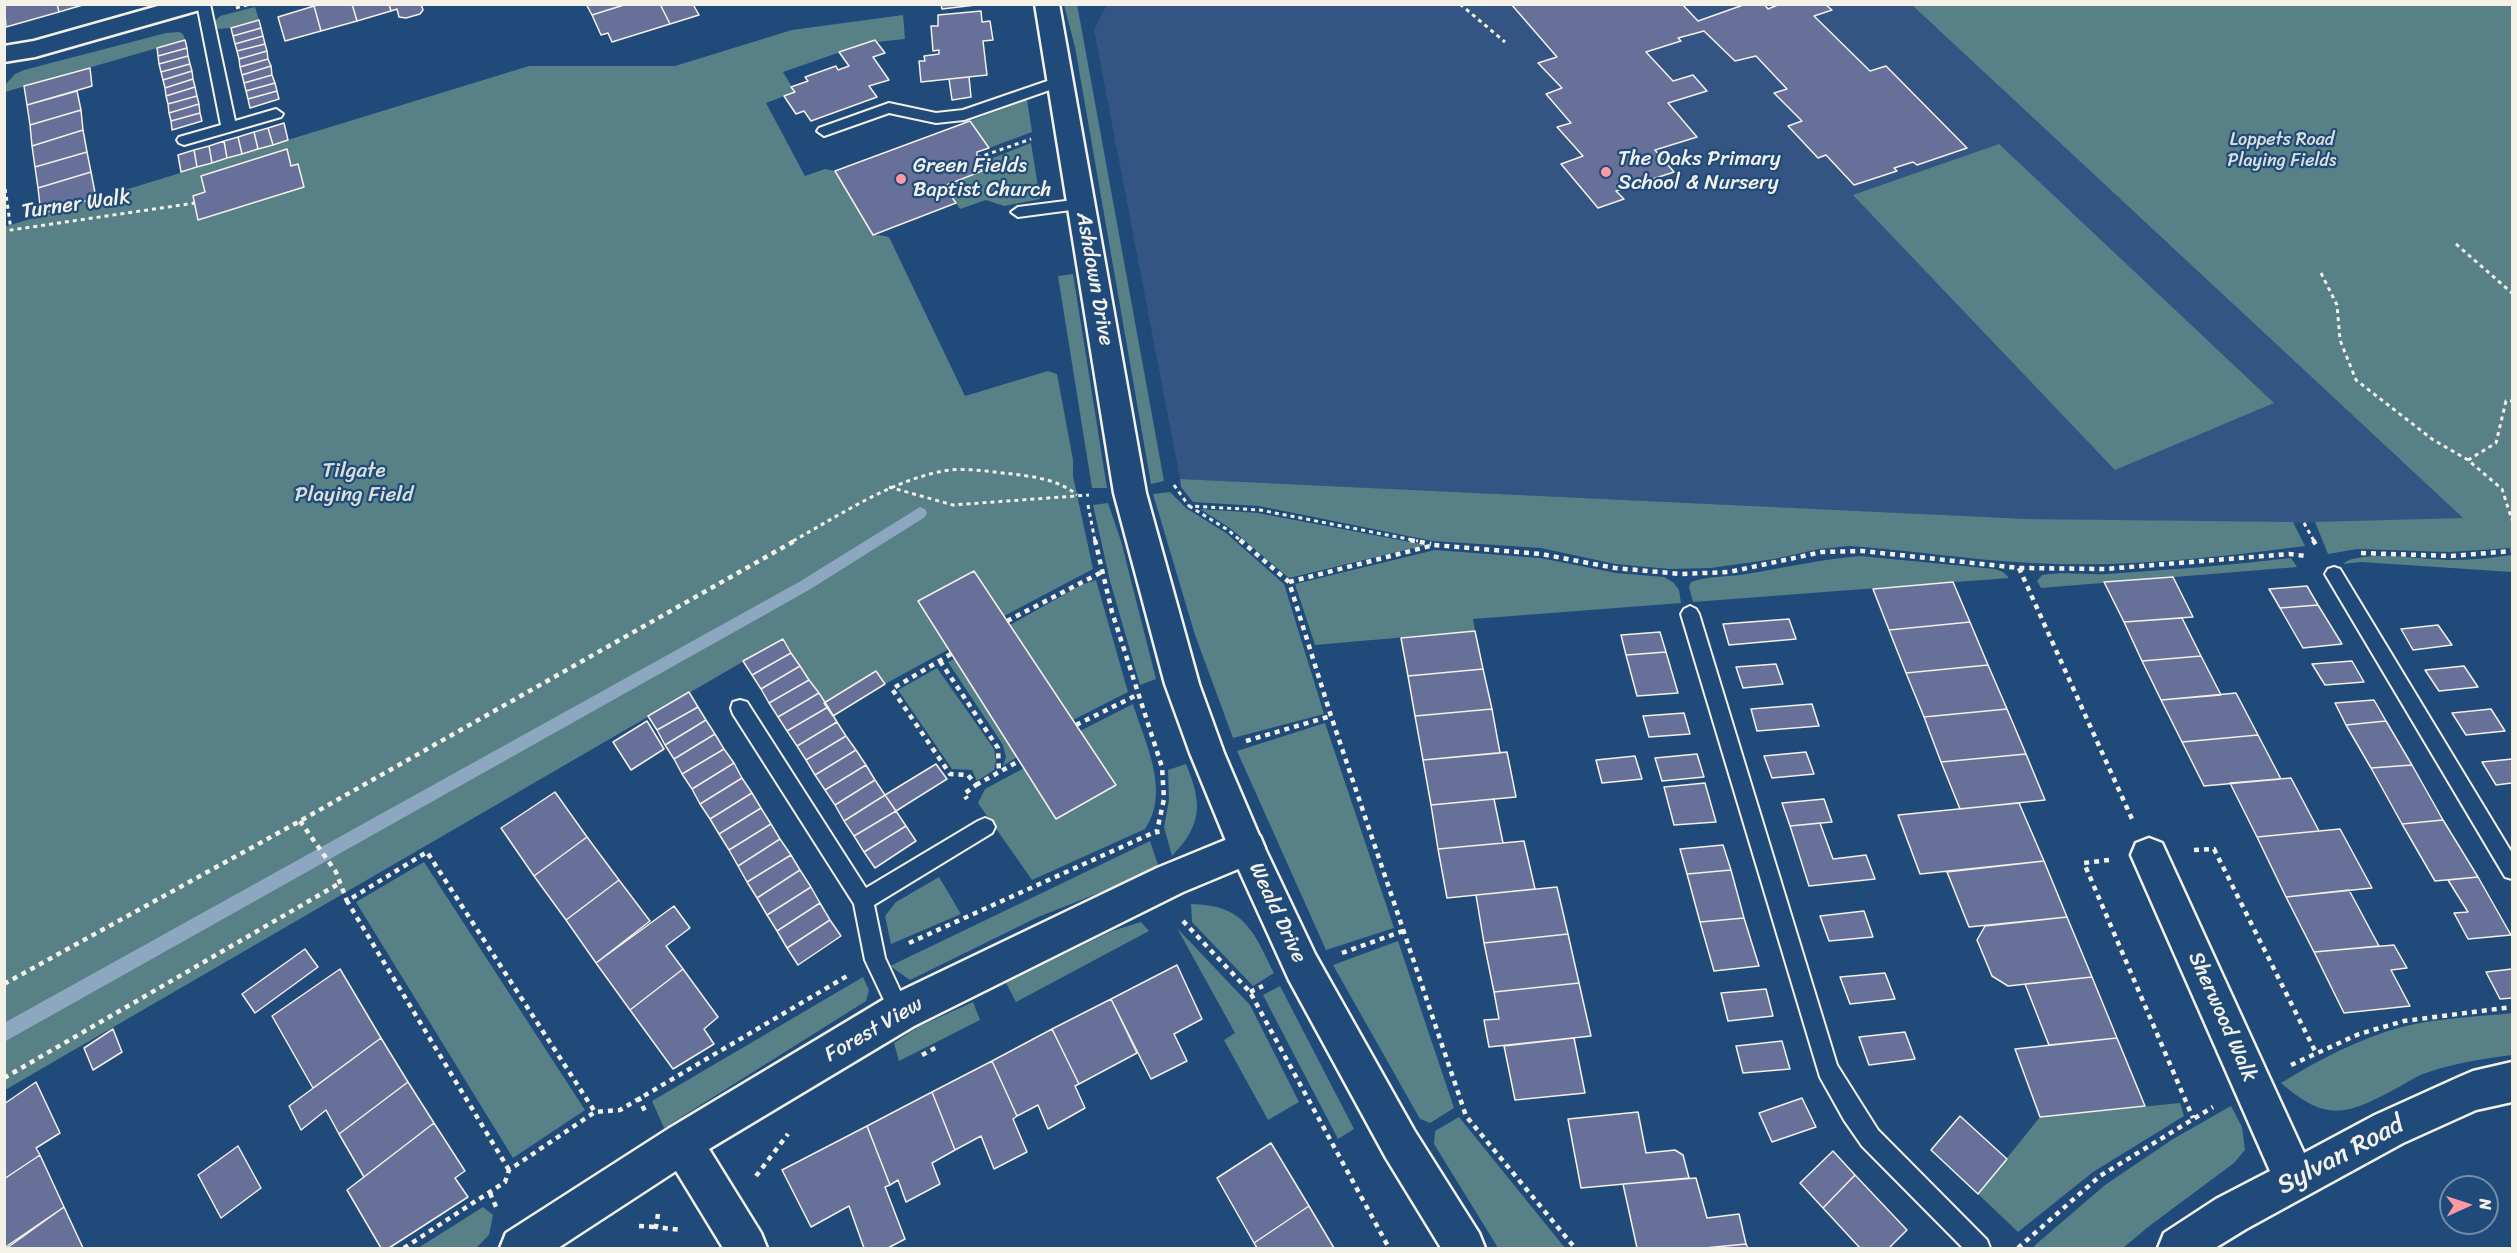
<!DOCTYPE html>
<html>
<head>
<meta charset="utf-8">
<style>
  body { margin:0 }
  #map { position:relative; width:2517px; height:1253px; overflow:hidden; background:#1f4a7a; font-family:Sriracha,sans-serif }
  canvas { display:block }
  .frame { position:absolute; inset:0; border:6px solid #f4f1e8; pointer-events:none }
  .north { position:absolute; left:2439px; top:1175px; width:60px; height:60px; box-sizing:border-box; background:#1f4a7a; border:2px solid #748da6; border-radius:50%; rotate:87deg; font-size:16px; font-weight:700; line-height:24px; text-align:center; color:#f4f1e8 }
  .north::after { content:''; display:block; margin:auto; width:21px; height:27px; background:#ff9aa2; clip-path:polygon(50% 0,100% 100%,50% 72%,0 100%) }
</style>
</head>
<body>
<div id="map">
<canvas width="2517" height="1253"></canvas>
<div class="frame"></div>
<div class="north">N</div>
</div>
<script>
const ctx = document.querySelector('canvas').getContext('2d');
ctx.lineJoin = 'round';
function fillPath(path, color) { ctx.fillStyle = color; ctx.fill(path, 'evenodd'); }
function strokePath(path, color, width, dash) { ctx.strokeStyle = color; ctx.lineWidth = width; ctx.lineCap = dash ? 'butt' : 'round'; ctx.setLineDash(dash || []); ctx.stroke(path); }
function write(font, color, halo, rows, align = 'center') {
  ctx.font = font + ' Sriracha,sans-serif'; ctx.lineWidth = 4.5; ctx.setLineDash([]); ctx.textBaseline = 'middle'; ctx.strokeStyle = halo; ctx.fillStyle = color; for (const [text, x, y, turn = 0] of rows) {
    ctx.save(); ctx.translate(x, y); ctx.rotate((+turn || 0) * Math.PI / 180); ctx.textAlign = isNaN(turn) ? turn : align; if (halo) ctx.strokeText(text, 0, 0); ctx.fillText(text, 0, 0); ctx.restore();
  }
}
fillPath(new Path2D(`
  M1107,4l805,1 552,514 -160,4 -277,-4 -847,-40 -86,-449z`), '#345583');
fillPath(new Path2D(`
  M1064,5h13l2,10 85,466 -13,3 -76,-437z
  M1912,5h600v543l-63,4 -92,-3 -29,5 -13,-32 148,-4z
  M255,7l4,13 -28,8 -14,1 -2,-8 5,-5z
  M903,15l2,24 -28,3 -2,-2 -92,32 12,20 -29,11 39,73 20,-7 10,2 38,63 16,3 76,159 83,-25 9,3 16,86v16l20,93 -89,47 -31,-45 -55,30 31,48 -64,35 -9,-13 -52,32 -42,-64 -777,451 -1,-863 525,-161h146l117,-36z
  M179,32l4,2 2,6 -180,52v-7l10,-11 9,-4 142,-37z
  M1027,100l5,32 -43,16 -19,-27z
  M1031,143l9,56 -36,7 -18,-6 -26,9 -16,-23 38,-14 -5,-8z
  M1999,144l275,259 -159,67 -262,-275z
  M1073,274l34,214h-15l-34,-212z
  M1180,479l847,40 266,3 12,24c-90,12 -182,22 -274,17 -61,-3 -121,-13 -182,-17l-30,3 -45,10 -63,9 -41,1 -55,-5 -74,-16 -108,-7 -174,-35 -66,-4 -12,-15z
  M1170,492l16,16 40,25 58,51 40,130 -91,24 -38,-103 -42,-141z
  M1108,503l13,38 35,138 -16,6 -30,-104 -17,-76z
  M1200,509l58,4 168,32 -137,33 -59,-50z
  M1435,550l105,8 76,15 48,4 10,6 5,7 2,13 -208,16 2,12 -160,14 -20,-61z
  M2512,555v17l-151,-10 -18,2c16,-15 82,-4 105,-4 21,0 43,-2 64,-5z
  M1860,556l135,13 8,3 6,6 -316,24 -4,-15 2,-5c16,-6 37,-5 55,-8 38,-6 75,-15 114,-18z
  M2291,558l6,9 -256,21 -4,-7 5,-6c22,-4 43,0 65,-1 62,-4 123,-9 184,-16z
  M1096,580l32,112 -55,28 -63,-95 71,-40z
  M954,659l63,98 -14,9 3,-9 -3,-12 -55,-83z
  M937,668l57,81 2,12 -2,9 -17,11 -5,-11 -20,-1 -54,-79z
  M1133,704c12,39 38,88 12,125l-113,51 -54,-77 7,-14 39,-21 32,51 60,-35 -36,-53z
  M1325,723l69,205 -68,22 -89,-199z
  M1186,764c16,39 17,60 -14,92l-8,-29 5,-27 -1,-30z
  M1150,841l8,24 -19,12 -101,40 -128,63 -20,-14z
  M424,862l161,248 -72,48 -157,-256z
  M939,877l22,37 -70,30 -6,-28 11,-14z
  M1191,904c53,1 62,26 83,69l-21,13 -61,-64z
  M1141,922l8,9 -133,71 -10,-19 106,-52z
  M1177,928l73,77 49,97 -31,18 -44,-80 11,-7z
  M1398,941l56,167 -24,15 -10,-4 -87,-154z
  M863,977l6,13 -3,11 -202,127 -12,-27z
  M1280,986l74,143 -16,10 -75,-144z
  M973,1002l7,18 -81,41 -5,-18 24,-16z
  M2512,1013v42c-29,4 -58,8 -86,18 -10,3 -19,10 -29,15 -50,27 -70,35 -116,-5 39,-24 77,-44 121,-56 34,-9 75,-10 110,-14z
  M2180,1103l4,13 -91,56 -75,60 -40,-38 62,-77z
  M2231,1106l11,21 3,23 -11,13 -86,64 -25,21h-87l-2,-2 71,-61 68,-46z
  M1459,1117l106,131h-67l-64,-104 1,-13z
  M483,1207l10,8 -4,20 -13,13h-58z`), '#578087');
fillPath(new Path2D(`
  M920,507l5,2 2,4 -2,4 -116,73 -805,452v-19l795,-441z`), '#8ca7bf');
const building = new Path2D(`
  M4,4h53l2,8 -53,15z
  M57,4h29l-27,8z
  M321,4h31l5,17 -36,10 -7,-25z
  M352,4h37l2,7 -34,10z
  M389,4h32l2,6 -3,4 -14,4 -7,-1 -2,-8 -6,2z
  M586,4h41l-35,11z
  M627,4h33l10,20 -58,18 -4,-9 -7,2 -9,-20z
  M660,4h37l-3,2 5,9 -29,9z
  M941,4h43l-42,5z
  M1511,4h171l16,17 48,-17h18l4,5 12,-5h45l7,6 -18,6 56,55 16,-5 81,82 -50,17 -4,-3 -19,6 3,3 -43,14 -28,-30 -8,3 -30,-32 14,-5 -28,-28 13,-4 -31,-33 -21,5 -31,-30 -26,7 3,3 -35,11 27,29 20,-6 14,16 -39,12 29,34 -42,13 19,22 -58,19 8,8 -26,9 -37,-44 22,-8 -26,-29 14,-4 -25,-29 16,-6 -24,-25 19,-6z
  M314,6l7,25 -36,10 -7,-24z
  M981,11l1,11 8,-1 3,19 -10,1 4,34 -66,7 -2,-21h6l-1,-5 15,-2v-4l-6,1 -2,-25h7v-11z
  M259,20l2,8 -28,8 -2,-8z
  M261,28l2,8 -28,8 -2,-8z
  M263,36l2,8 -28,7 -2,-7z
  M185,40l2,8 -29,8 -1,-8z
  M875,40l10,13 -12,4 16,23 -20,6 8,11 -66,24 -7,-10 -8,3 -12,-18 11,-4 -4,-5 17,-6 -3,-4 31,-11 2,4 11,-4 -10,-14z
  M265,44l2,7 -28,8 -2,-8z
  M187,48l1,8 -29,8 -1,-8z
  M267,51l1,8 -28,8 -1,-8z
  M188,56l2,8 -29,8 -2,-8z
  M268,59l3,7 -29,9 -2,-8z
  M190,64l2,7 -29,9 -2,-8z
  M271,66l1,9 -28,8 -2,-8z
  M90,68l2,18 -65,19 -3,-19z
  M192,71l1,8 -28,9 -2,-8z
  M272,75l3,8 -29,8 -2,-8z
  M969,77l2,20 -19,3 -3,-21z
  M193,79l2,8 -29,9 -1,-8z
  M275,83l2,8 -29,8 -2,-8z
  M195,87l2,9 -29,8 -2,-8z
  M77,91l4,19 -51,15 -3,-20z
  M277,91l2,8 -29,9 -2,-9z
  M197,96l2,8 -30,9 -1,-9z
  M199,104l1,9 -29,8 -2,-8z
  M81,110l2,20 -51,16 -2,-21z
  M200,113l2,8 -30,9 -1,-9z
  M970,121l19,27 -12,4v12l5,7 -38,15 12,17 -83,32 -38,-64z
  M284,123l4,17 -15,5 -5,-17z
  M268,128l5,17 -15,4 -4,-17z
  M83,130l4,22 -52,15 -3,-21z
  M254,132l4,17 -16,5 -4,-17z
  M238,137l4,17 -15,4 -3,-17z
  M224,141l3,17 -15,5 -3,-17z
  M209,146l3,17 -15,4 -3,-17z
  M287,149l4,17 7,-2 6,23 -106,33 -5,-24 12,-4 -4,-16z
  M194,150l3,17 -16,5 -3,-17z
  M87,152l4,20 -53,16 -3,-21z
  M91,172l5,26 -55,16 -3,-26z
  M974,571l142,214 -60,34 -138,-218z
  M2173,577l20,40 -69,5 -20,-40z
  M1953,582l17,40 -81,8 -16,-41z
  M2307,586l11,19 -38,3 -11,-19z
  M2318,605l24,39 -39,4 -23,-40z
  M2182,618l19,38 -59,5 -18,-39z
  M1789,619l7,20 -67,6 -6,-21z
  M1970,622l18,43 -82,8 -17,-43z
  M2438,625l14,20 -39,5 -12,-21z
  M1475,631l8,38 -75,7 -7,-38z
  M1660,632l6,20 -40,3 -5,-20z
  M783,639l8,14 -39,22 -9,-14z
  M1666,652l12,41 -41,3 -11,-41z
  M791,653l9,13 -39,23 -9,-14z
  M2201,656l20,39 -60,5 -19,-39z
  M2352,661l12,21 -39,3 -13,-21z
  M1776,664l7,20 -40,4 -7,-21z
  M1988,665l19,44 -83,8 -18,-44z
  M800,666l9,14 -40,23 -8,-14z
  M2464,666l14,21 -39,4 -14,-21z
  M1483,669l9,40 -77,7 -7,-40z
  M876,671l9,13 -52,32 -9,-13z
  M809,680l10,13 -41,24 -9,-14z
  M689,692l9,15 -41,23 -9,-14z
  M819,693l9,14 -41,24 -9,-14z
  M2236,693l22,42 -76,7 -21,-42z
  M2374,700l12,21 -40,4 -11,-22z
  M1812,704l7,22 -62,5 -6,-22z
  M698,707l8,13 -41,25 -8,-15z
  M828,707l9,15 -40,24 -10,-15z
  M1492,709l8,44 -77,7 -8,-44z
  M2007,709l19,45 -85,8 -17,-45z
  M2491,709l14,22 -39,4 -14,-22z
  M1684,713l6,21 -41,3 -6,-21z
  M706,720l9,14 -41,25 -9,-14z
  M647,721l17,28 -33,21 -18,-28z
  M2386,721l26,44 -41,3 -25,-43z
  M837,722l9,14 -40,24 -9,-14z
  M715,734l9,15 -42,25 -8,-15z
  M2258,735l23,44 -77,7 -22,-44z
  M846,736l10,14 -41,25 -9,-15z
  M724,749l10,14 -42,26 -10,-15z
  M856,750l10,15 -41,25 -10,-15z
  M1507,752l9,45 -85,8 -8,-45z
  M1806,752l8,22 -42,4 -8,-22z
  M1697,754l7,23 -42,4 -7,-23z
  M2026,754l19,46 -85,9 -19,-47z
  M1635,756l7,23 -40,4 -6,-23z
  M2512,759v24l-16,2 -14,-23z
  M734,763l8,15 -42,26 -8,-15z
  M936,764l11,15 -51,32 -11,-16z
  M866,765l9,15 -40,25 -10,-15z
  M2412,765l31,55 -41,4 -31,-56z
  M742,778l10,15 -42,26 -10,-15z
  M2291,778l28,53 -62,6 -27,-54z
  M875,780l10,15 -41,26 -9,-16z
  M1705,783l11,39 -42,3 -10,-38z
  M555,792l32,45 -53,39 -33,-48z
  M752,793l9,15 -42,26 -9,-15z
  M885,795l11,16 -42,25 -10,-15z
  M1494,799l9,44 -65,6 -7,-44z
  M1824,799l8,23 -42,4 -8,-23z
  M2019,803l25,58 -124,13 -22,-59z
  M761,808l10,16 -42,26 -10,-16z
  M896,811l10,15 -42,26 -10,-16z
  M2443,820l35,57 -43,4 -33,-57z
  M1820,823l13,36 33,-4 9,24 -66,7 -19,-60z
  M771,824l9,15 -42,27 -9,-16z
  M906,826l10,15 -41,27 -11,-16z
  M2340,829l32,59 -86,9 -29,-60z
  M587,837l32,43 -53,40 -32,-44z
  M780,839l11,16 -44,27 -9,-16z
  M1524,841l11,48 -88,9 -9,-49z
  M1723,845l8,25 -44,4 -7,-25z
  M791,855l9,15 -43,28 -10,-16z
  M2044,861l23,56 -98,10 -22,-55z
  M800,870l11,17 -44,28 -10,-17z
  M1731,870l13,48 -44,4 -13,-48z
  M2478,877l33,58 -43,4 -14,-26 14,-1 -20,-32z
  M619,880l31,41 -54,42 -30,-43z
  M811,887l9,16 -43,28 -10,-16z
  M1557,887l11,47 -84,9 -8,-48z
  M2349,890l30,56 -65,6 -28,-55z
  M820,903l10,17 -43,28 -10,-17z
  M674,906l16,22 -24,18 17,23 -53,41 -34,-47z
  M1864,911l9,26 -44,4 -9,-25z
  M2067,917l25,60 -84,9 -16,-10 -15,-36 8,-14z
  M1744,918l15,48 -45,5 -14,-49z
  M830,920l11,16 -43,29 -11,-17z
  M1568,934l11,49 -85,9 -10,-49z
  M2394,945l13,23 -16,2 19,36 -66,7 -30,-61z
  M305,949l13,18 -63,46 -13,-19z
  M1177,965l25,54 -28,15 13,27 -36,18 -40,-80z
  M340,969l41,69 -68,50 -41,-72z
  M683,969l35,48 -14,12 10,15 -41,25 -43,-59z
  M2512,969v29l-12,1 -14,-27z
  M1885,973l10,26 -45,5 -10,-27z
  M2092,977l25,61 -68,7 -24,-61z
  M1579,983l12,53 -102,11 -5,-27 15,-1 -5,-27z
  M1766,989l7,27 -45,5 -7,-28z
  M1111,999l26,54 -58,31 -27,-55z
  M113,1029l9,23 -29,18 -9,-22z
  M1052,1029l27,55 -4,2 10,22 -37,21 -10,-24 -21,11 -25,-55z
  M1905,1032l10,27 -46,6 -10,-28z
  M381,1038l27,44 -69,52 -13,-24 -25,20 -12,-24z
  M1574,1038l11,55 -70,7 -11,-54z
  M2117,1038l28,68 -105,11 -25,-68z
  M1782,1041l8,28 -47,4 -7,-27z
  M992,1061l25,55 -4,3 14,33 -33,17 -13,-33 -26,14 -23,-58z
  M36,1082l24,51 -24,15 4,7 -36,24v-75z
  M408,1082l26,41 -70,54 -25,-43z
  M932,1092l23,58 -23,13 8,21 -34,18 -8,-22 -8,5 -23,-59z
  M1802,1098l14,29 -44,15 -13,-29z
  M1638,1112l8,41 29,-3 8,5 6,23 -108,10 -13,-69z
  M1960,1116l47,43 -29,35 -47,-44z
  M434,1123l31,48 -10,7 13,19 -79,51h-8l-34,-58z
  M867,1126l23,59 -5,2 20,52 -17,9h-24l-15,-42 -38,21 -29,-57z
  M1271,1143l38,63 -55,37 -37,-65z
  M238,1146l23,42 -40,30 -23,-43z
  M1833,1151l22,24 -32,33 -23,-25z
  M40,1155l24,52 -60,41v-69z
  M1855,1175l52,55 -18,18h-29l-37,-40z
  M1696,1178l11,40 32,-4 7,30 -41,4h-68l-14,-64z
  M1309,1206l25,42h-77l-3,-5z
  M64,1207l19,41h-76z
  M1746,1244l2,4h-43z`);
fillPath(building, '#667098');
strokePath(building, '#f4f1e8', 1.5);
const lane = new Path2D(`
  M197,4h13l25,117 41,-12 7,5 -2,3 -97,28 -5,-2 -2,-3 2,-3 42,-12z
  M1059,77l7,5 -2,3 -100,35 -28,3 -47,-10 -65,23 -7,-5 2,-3 70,-25 47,10 27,-3z
  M1081,199l5,1 2,4 -2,4 -68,9 -7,-5 7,-5z
  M2334,567l6,2 172,284v26l-7,-2 -177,-298 -3,-5 3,-5z
  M1690,606l6,3 3,5 138,451 41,65 109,110 3,8h-27l-101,-102 -18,-26 -24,-43 -139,-463 3,-5z
  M740,700l7,2 119,186 112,-67 7,-3 7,3 3,6 -3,6 -118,72 11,53 25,54 -3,7 -7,3 -7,-3 -28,-59 -11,-56 -121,-190 -2,-6 2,-6z`);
const street = new Path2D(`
  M165,4h41l-3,5 -168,48 -31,5v-16l30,-5z
  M1247,831l13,5 5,12 -5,12 -77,32 -269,134 -205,123 52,84 6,15h-44l-47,-77 -118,77h-58l6,-15 162,-104 218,-131 271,-130z
  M2149,838l13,5 142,310 71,-38 84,-38 14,-6 39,-9v40l-36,8 -73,33 -157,86 -31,19h-57l6,-15 52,-34 54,-28 -139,-316 5,-12z`);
const secondary = new Path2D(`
  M1035,4h24l87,489 53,191 25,69 37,87 54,114 99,176 65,103 6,15h-44l-55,-90 -97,-178 -60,-132 -39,-95 -25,-69 -51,-191z`);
strokePath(lane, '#f4f1e8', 4);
strokePath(street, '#f4f1e8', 5);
strokePath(secondary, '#f4f1e8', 5);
strokePath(new Path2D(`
  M1460,4l45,38
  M236,8l14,-4
  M977,158l54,-19
  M4,181l7,49 184,-27
  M2456,244l56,49
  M2321,273l16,32 3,35 16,40 76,59 36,21 34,29 10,31
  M2468,460l28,-17 10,-42h6
  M1174,485l15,21 71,4 158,31
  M889,487l64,18 136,-10
  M1088,505l7,36
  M1189,506l39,24 13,11
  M2304,523l10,18
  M793,541c49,-27 95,-59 150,-70 22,-4 48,1 70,3 22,3 47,6 64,21`), '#f4f1e8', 3, [4, 4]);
strokePath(new Path2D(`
  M1095,540l17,72 50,155 2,32 -7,32 2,8
  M1240,540l49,42 42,134 135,400 109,132
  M1410,540l21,4
  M2313,540l5,8
  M2361,553l90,3 61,-5
  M2019,568l113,251
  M1289,582l145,-37 107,9 74,14 66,6 48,-2 93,-20 41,-1 156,17 86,1 184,-15 17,2
  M1007,621l95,-49
  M951,654l-59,35 58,85 18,1 8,10 -12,9 3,5
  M940,661l58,87 1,25
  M1076,725l61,-30
  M1246,741l85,-25
  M976,785l43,-24
  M300,821l36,51 11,29
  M2194,850l20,-1 102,204
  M2109,860l-25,3 109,255
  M1183,921l67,71 139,256
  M909,943l248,-112
  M1342,953l61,-22
  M4,984l296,-163 496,-281
  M1250,992l13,-6
  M922,1055l17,-9
  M2291,1065l68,-31 45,-13 108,-14
  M4,1078l336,-195
  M638,1097l8,16
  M509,1170l-162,-269 80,-49 168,260
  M756,1176l32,-42
  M490,1193l7,16
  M658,1214l-2,13 25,3
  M639,1226l17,1
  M404,1248l101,-66 4,-12 86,-58 25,-2 227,-134
  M2018,1248l82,-72 113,-69`), '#f4f1e8', 4.5, [5, 5]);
fillPath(lane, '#1f4a7a');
fillPath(street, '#1f4a7a');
fillPath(secondary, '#1f4a7a');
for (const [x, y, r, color] of [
  [1606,172,6,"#ff9aa2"],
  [901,179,6,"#ff9aa2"]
]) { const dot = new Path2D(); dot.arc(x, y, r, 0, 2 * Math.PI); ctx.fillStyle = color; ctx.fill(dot); strokePath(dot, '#1f4a7a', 2); }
write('18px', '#dce0d9', '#1f4a7a', [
  ["Loppets Road",2282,140],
  ["Playing Fields",2282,161]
]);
write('21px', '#f4f1e8', '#1f4a7a', [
  ["The Oaks Primary",1618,160],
  ["School & Nursery",1618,184],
  ["Green Fields",913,167],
  ["Baptist Church",913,191]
], 'left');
write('21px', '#f4f1e8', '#1f4a7a', [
  ["Turner Walk",76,205,-8],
  ["Ashdown Drive",1094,279,80],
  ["Weald Drive",1277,913,65],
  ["Sherwood Walk",2222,1017,66],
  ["Forest View",874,1030,-30]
]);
write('21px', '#dce0d9', '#1f4a7a', [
  ["Tilgate",354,472],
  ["Playing Field",354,496]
]);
write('26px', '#f4f1e8', '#1f4a7a', [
  ["Sylvan Road",2341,1156,-28]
]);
</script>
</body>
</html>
